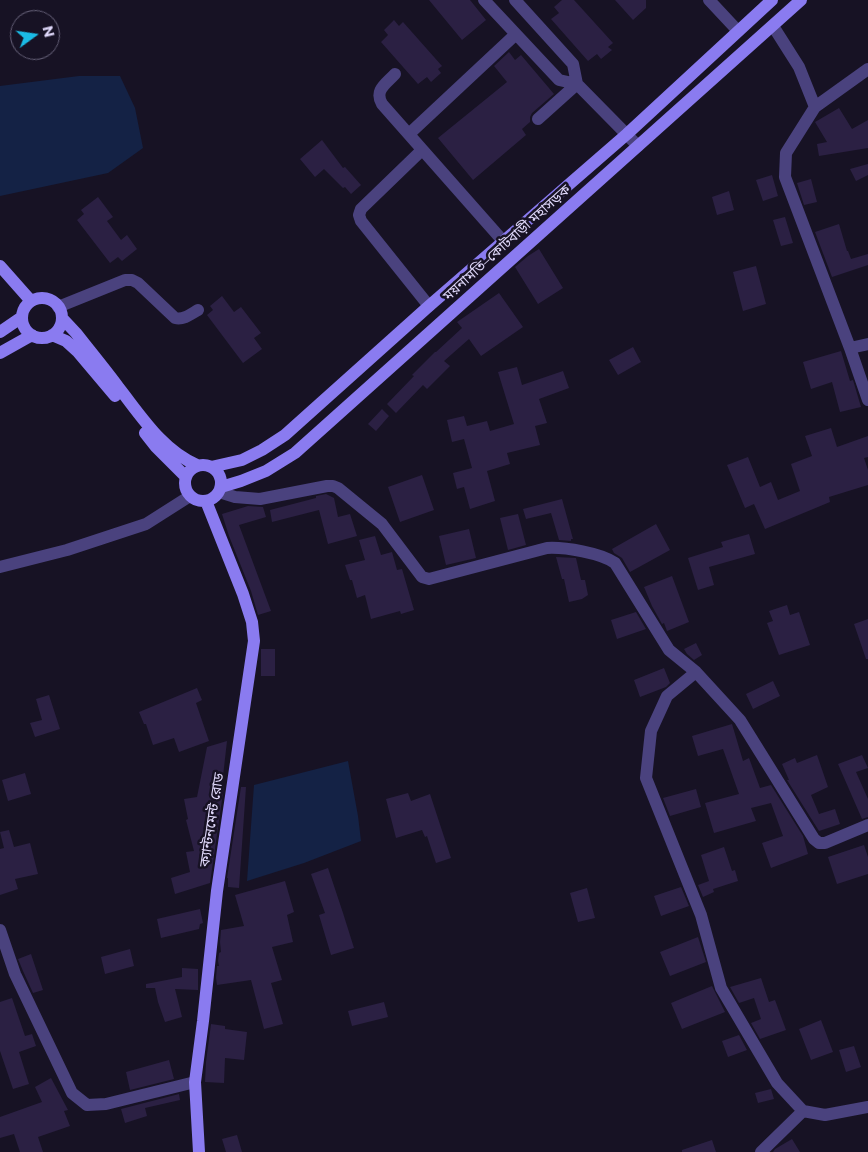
<!DOCTYPE html>
<html>
<head>
<meta charset="utf-8">
<style>
  body { margin:0 }
  #map { position:relative; width:868px; height:1152px; overflow:hidden; background:#171224; font-family:Montserrat,sans-serif }
  canvas { display:block }
  .north { position:absolute; left:10px; top:10px; width:50px; height:50px; box-sizing:border-box; background:#171224; border:1px solid #67627a; border-radius:50%; rotate:76deg; font-size:14px; font-weight:700; line-height:20px; text-align:center; color:#e0d9fb }
  .north::after { content:''; display:block; margin:auto; width:18px; height:22px; background:#1bbbe5; clip-path:polygon(50% 0,100% 100%,50% 72%,0 100%) }
</style>
</head>
<body>
<div id="map">
<canvas width="868" height="1152"></canvas>
<div class="north">N</div>
</div>
<script>
const ctx = document.querySelector('canvas').getContext('2d');
ctx.lineJoin = 'round';
function fillPath(path, color) { ctx.fillStyle = color; ctx.fill(path, 'evenodd'); }
function strokePath(path, color, width, dash) { ctx.strokeStyle = color; ctx.lineWidth = width; ctx.lineCap = dash ? 'butt' : 'round'; ctx.setLineDash(dash || []); ctx.stroke(path); }
function write(font, color, halo, rows, align = 'center') {
  ctx.font = font + ' Montserrat,"Noto Sans Bengali",sans-serif'; ctx.lineWidth = 5; ctx.setLineDash([]); ctx.textBaseline = 'middle'; ctx.strokeStyle = halo; ctx.fillStyle = color; for (const [text, x, y, turn = 0] of rows) {
    ctx.save(); ctx.translate(x, y); ctx.rotate((+turn || 0) * Math.PI / 180); ctx.textAlign = isNaN(turn) ? turn : align; if (halo) ctx.strokeText(text, 0, 0); ctx.fillText(text, 0, 0); ctx.restore();
  }
}
fillPath(new Path2D(`
  M79,76h41l15,32 8,40 -35,25 -108,23v-110z
  M348,761l10,55 3,25 -57,22 -57,18 7,-96z`), '#142245');
fillPath(new Path2D(`
  M429,0h41l16,20 -24,20z
  M562,0h12l39,43 -5,4 4,3 -11,9 -4,-5 -9,7 -37,-42 8,-6 -5,-6z
  M615,0h31v8l-13,12z
  M394,20l5,6 4,-4 39,44 -4,3 3,4 -10,9 -4,-5 -9,7 -37,-42 7,-7 -4,-5z
  M509,52l6,8 6,-5 33,39 -22,19 -2,4v5l-8,7 4,6 -53,45 -35,-42 69,-56 -13,-16z
  M839,108l13,21 16,-9v28l-49,8 -2,-12 10,-2 -12,-20z
  M322,140l21,28 2,-1 16,18 -10,9 -6,-7 -2,1 -19,-19 -9,8 -15,-18z
  M868,164v11l-12,6 -6,-12z
  M772,175l6,21 -15,5 -7,-21z
  M811,179l6,23 -13,3 -7,-22z
  M729,191l5,19 -17,5 -5,-18z
  M98,197l15,20 -6,4 14,19 6,-5 10,14 -15,12 -4,-4 -8,6 -33,-43 7,-6 -3,-4z
  M785,217l8,26 -12,3 -8,-26z
  M839,224l8,27h1l3,8 17,-5v11l-36,12 -17,-45z
  M539,249l24,39 -25,16 -23,-37 13,-11z
  M756,266l10,38 -23,7 -10,-39z
  M499,293l24,34 -42,29 -12,-17 -25,22 6,5 -23,23 -4,-4 -27,28 -9,-9 27,-28 -2,-1 23,-23h1l26,-24 -5,-6z
  M222,296l12,16 7,-5 20,26 -7,5 8,11 -19,14 -36,-48 6,-5 -3,-4z
  M633,347l8,15 -23,13 -9,-15z
  M841,351l9,30 3,-1 8,27 -21,5 -8,-30 -21,7 -8,-27z
  M517,367l5,18 41,-14 6,17 -30,11 8,24 -12,3 5,19 -33,8 3,11 -23,7 8,30 -25,8 -6,-22 -7,2 -4,-16 19,-5 -8,-29 -12,3 -5,-22 17,-4 3,10 20,-5 3,10 24,-7 -16,-52z
  M382,409l7,7 -13,15 -8,-7z
  M831,428l6,19 31,-11v21l-4,1 4,12v15l-39,12 1,5 -65,27 -11,-25 -9,4 -18,-43 21,-8 12,30 11,-5 7,18 22,-9 -9,-27 21,-8 -7,-20z
  M422,475l12,35 -34,12 -12,-35z
  M326,494l8,4 4,19 12,-3 7,22 -29,8 -9,-34 -47,12 -2,-12 46,-12v-2z
  M562,499l11,40h-2v2l-12,-1 -8,-27 -25,6 -3,-10z
  M248,506l15,1 3,10 -27,8 32,86 -13,4 -7,-24 -22,-55 -7,-22z
  M518,514l8,31 -18,5 -8,-32z
  M656,524l14,26 -40,22 -8,-14 -8,-5 -2,-4z
  M469,529l7,29 -30,7 -7,-29z
  M749,534l6,20 -46,13 5,18 -16,5 -10,-32 35,-11 -2,-5z
  M375,536l6,19 11,-3 5,18 5,-1 12,41 -13,4 -1,-3 -29,8 -6,-24 -8,3 -5,-18h-2l-5,-15 20,-5 -6,-20z
  M556,557l20,1 5,22h4l3,15 -6,4 -13,3 -5,-23h-2z
  M672,576l17,46 -22,9 -3,-8 -2,1 -10,-18 -8,-19z
  M787,605l3,10 9,-3 11,33 -31,10 -12,-32 6,-2 -4,-10z
  M636,612l10,17 -29,10 -6,-19z
  M868,619v40h-2l-12,-35z
  M696,643l6,12 -8,5 -7,-6 -3,-5z
  M261,649h14v27h-14z
  M664,668l6,15 -4,4 -26,10 -6,-17z
  M773,681l7,15 -27,13 -7,-15z
  M197,688l5,12 -6,3 13,38 -30,11 -5,-14 -21,7 -7,-21h-2l-5,-12z
  M49,695l11,34 -25,8 -5,-14 12,-3 -6,-21z
  M732,724l11,37 6,-3 11,30 11,-3 32,51 5,18 -37,14 -9,-25 21,-7 -12,-33 -20,5 5,13 -42,12 -9,-30 34,-9 -16,-45 -25,7 -6,-20z
  M227,741l-5,44 2,1 -14,97 -35,11 -4,-16 19,-6 -4,-20 8,-1 -8,-31 2,-1 -4,-20 13,-2 10,-50z
  M817,755l11,32 -17,8 8,19 16,-5 5,15 -21,7 -32,-51h2l-7,-16 13,-6 2,5z
  M862,755l6,13 -12,4 12,27v18l-6,2 -24,-55z
  M25,773l6,21 -23,7 -6,-21z
  M241,787h5l-7,101 -11,-1v-9h-1z
  M696,789l5,18 -31,9 -7,-18z
  M408,793l3,8 19,-7 21,64 -15,5 -9,-27 -2,1 -3,-7 -26,8 -10,-39z
  M9,830l5,17 16,-4 8,31 -23,5 3,10 -18,6v-46l4,-1 -4,-16z
  M864,845l4,12v17l-31,10 -9,-27z
  M724,847l8,24 3,-1 3,11 -25,8 1,3 -11,5 -5,-12 11,-4 -8,-26z
  M328,868l15,45 11,35 -23,7 -12,-40 6,-2 -14,-39z
  M285,881l9,31 -7,3 6,27 -21,5 10,33 -11,3 12,41 -19,5 -13,-49 -34,5 -1,-7 1,-12h2l-1,-5 1,-8 2,-1 -1,-10 1,-12 23,-4 -9,-31z
  M681,887l8,19 -28,10 -7,-20z
  M587,888l8,30 -17,4 -8,-29z
  M200,909l3,14 -3,1 -1,5 -38,9 -4,-19z
  M698,937l8,25 -36,14 -10,-24z
  M130,949l4,17 -29,8 -4,-17z
  M31,954l12,36 -10,3 -10,-22 -5,-12z
  M182,968l16,1v21l-23,-1 7,28 -17,5 -7,-20 -3,-14h-9v-4l36,-7z
  M761,978l8,24 6,-2 11,30 -26,9 -9,-16 10,-4 -7,-21 -15,5 -9,-16z
  M712,986l13,26 -43,17 -11,-26z
  M12,998l13,38 7,-2 4,12 -17,6 10,32 -16,5 -13,-38v-49z
  M384,1002l4,15 -36,9 -4,-15z
  M821,1020l12,32 -22,8 -12,-31z
  M211,1024l14,2v3l22,3 -3,28 -19,-2 -1,25 -19,-1 1,-20z
  M739,1035l8,15 -19,7 -6,-16z
  M854,1046l7,21 -15,5 -7,-22z
  M169,1060l5,19 -44,11 -4,-18z
  M51,1078l17,32 -4,1 6,15 -32,11 5,15h-23l-6,-18 -14,4v-21l42,-15 -7,-15z
  M771,1089l3,10 -16,4 -3,-10z
  M179,1094l1,6 -35,8 2,8 -22,7 -4,-14z
  M237,1135l5,17h-16l-4,-13z
  M792,1139l8,13h-27l2,-3z
  M712,1140l4,12h-34v-2z`), '#2b2043');
strokePath(new Path2D(`
  M484,0l75,80 18,4
  M515,0l58,64 4,20 61,62
  M709,0l29,31
  M773,26l26,41 16,40
  M868,69l-53,38 -29,46 -1,24 65,171 18,52
  M395,74c-9,10 -21,16 -13,30l121,137
  M538,119l39,-35
  M409,134l107,-100
  M422,150l-61,59 -2,6 2,6 68,85
  M58,307l67,-27h7l6,3 37,35c9,2 16,-4 23,-8
  M850,348l18,-4
  M219,492l16,5 25,2 67,-13h6l5,2 44,36 40,53 7,2 118,-31c18,-1 54,5 68,15l54,87 27,22 44,48 74,119 5,4h6l43,-18
  M0,567l67,-17 79,-26 44,-28
  M696,672l-29,24 -16,35 -5,47 55,137 20,73 56,95 26,28 22,4 43,-8
  M0,930l15,44 57,119 15,12 19,-1 89,-22
  M761,1152l42,-41`), '#4a427e', 12);
strokePath(new Path2D(`
  M0,266l31,35
  M22 318a20 20 0 1 1 40 0a20 20 0 1 1-40 0Z
  M62,318l14,15c14,18 29,36 43,55 22,28 44,63 78,77
  M0,332l22,-15
  M52,335l14,6 11,10 38,45
  M0,353l32,-18
  M145,433l11,14 30,30
  M185 483a18 18 0 1 1 36 0a18 18 0 1 1-36 0Z
  M211,467l31,-7 20,-10 23,-15 144,-129 198,-172 145,-134
  M221,487l20,-6 25,-10 29,-18 506,-453
  M199,1152l-4,-70 8,-61 14,-130 37,-250 -2,-19 -9,-28 -37,-93`), '#8a7bf0', 12);
write('14px', '#e0d9fb', '#171224', [
  ["ময়নামতি–কোটবাড়ী মহাসড়ক",507,243,-42],
  ["ক্যান্টনমেন্ট রোড",212,820,-81]
]);
</script>
</body>
</html>
